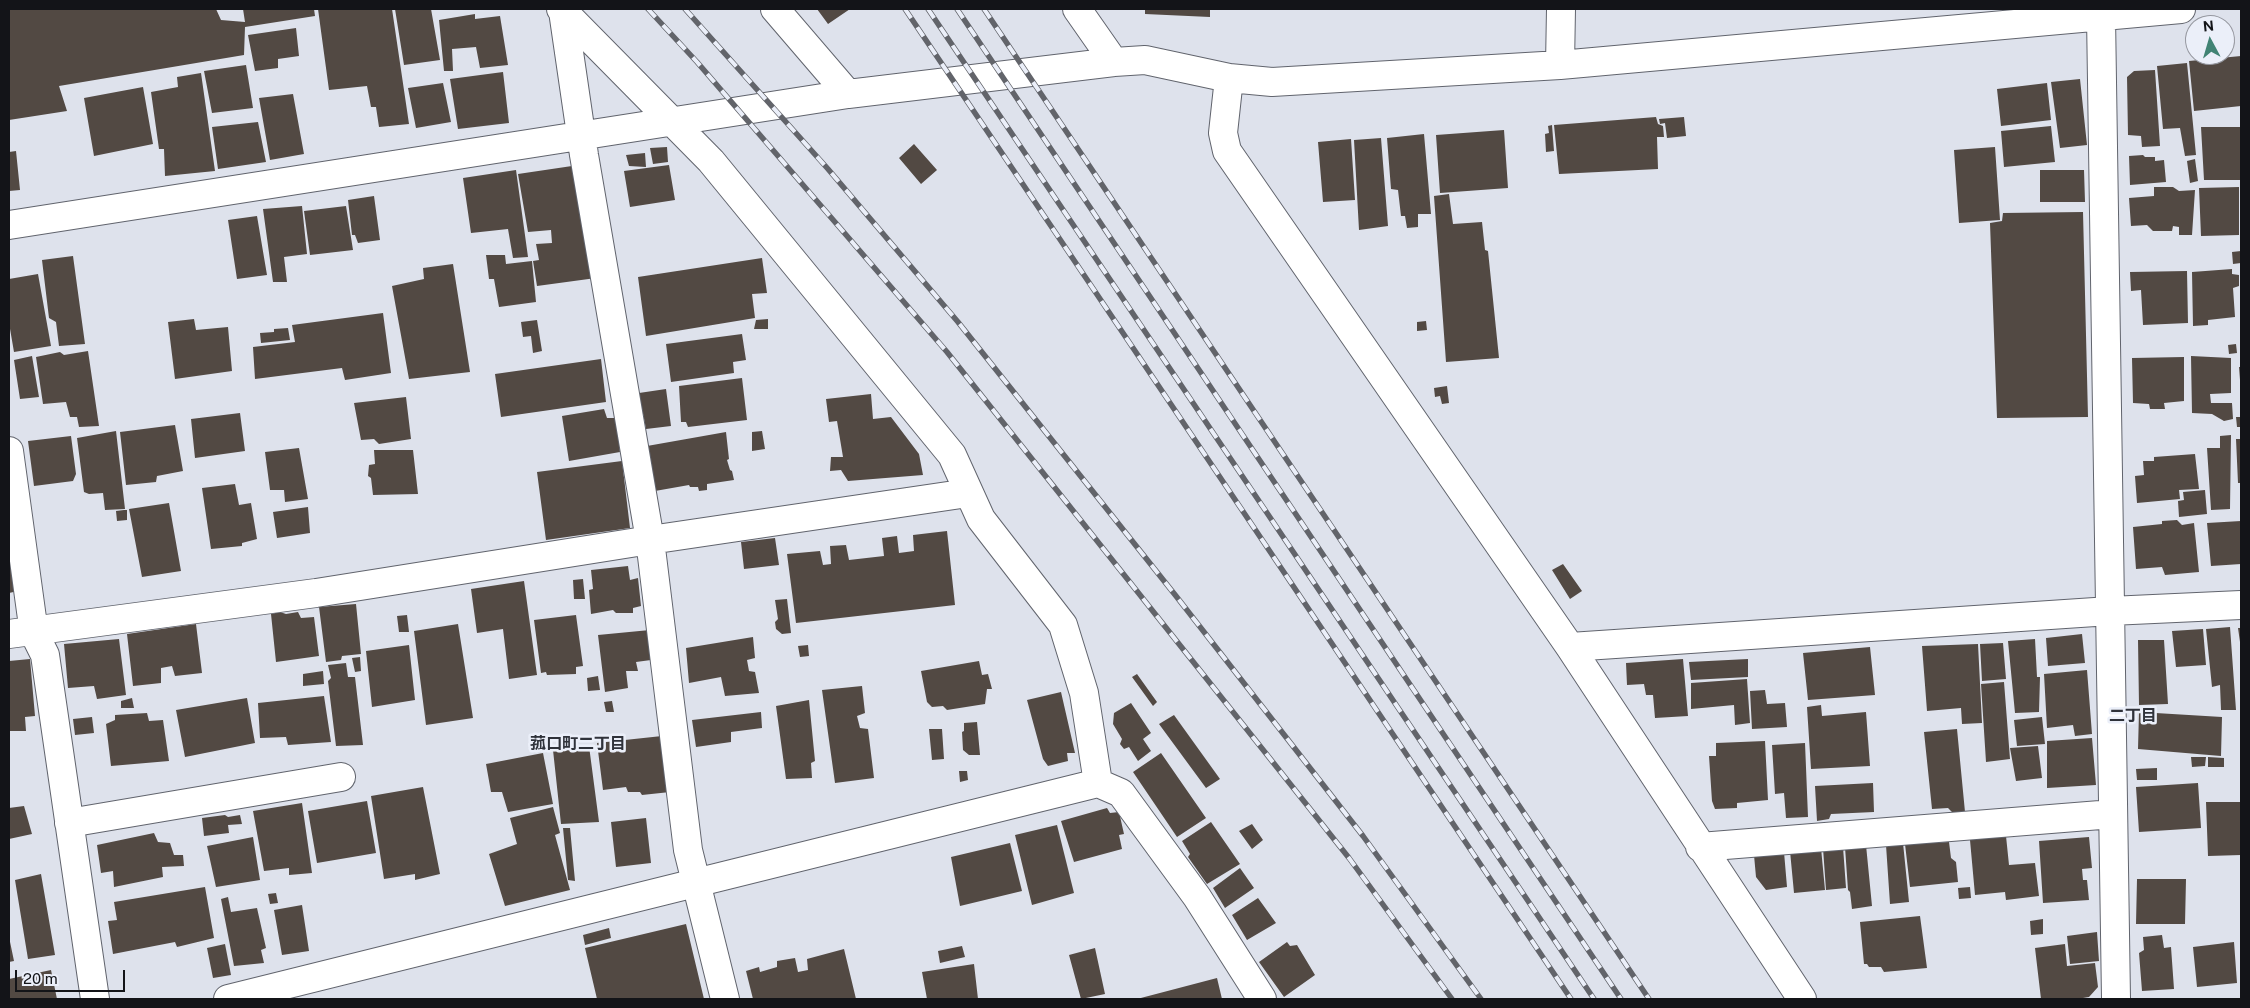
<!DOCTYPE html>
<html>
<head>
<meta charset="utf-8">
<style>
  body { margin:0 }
  #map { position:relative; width:2250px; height:1008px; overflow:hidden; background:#dee2ec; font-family:"Public Sans",sans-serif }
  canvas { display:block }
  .frame { position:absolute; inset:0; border:10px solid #131418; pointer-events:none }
  .north { position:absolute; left:2185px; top:15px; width:50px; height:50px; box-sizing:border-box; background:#ebeff9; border:1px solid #95979f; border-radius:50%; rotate:354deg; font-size:14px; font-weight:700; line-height:20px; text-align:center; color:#131418 }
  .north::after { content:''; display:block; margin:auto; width:18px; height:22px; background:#418374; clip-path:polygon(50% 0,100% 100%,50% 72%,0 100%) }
  .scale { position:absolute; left:15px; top:970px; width:110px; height:22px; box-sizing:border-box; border:2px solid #131418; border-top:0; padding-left:6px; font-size:15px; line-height:18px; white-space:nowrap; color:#131418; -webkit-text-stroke:4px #ebeff9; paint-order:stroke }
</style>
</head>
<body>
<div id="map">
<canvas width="2250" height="1008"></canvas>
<div class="frame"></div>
<div class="north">N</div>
<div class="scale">20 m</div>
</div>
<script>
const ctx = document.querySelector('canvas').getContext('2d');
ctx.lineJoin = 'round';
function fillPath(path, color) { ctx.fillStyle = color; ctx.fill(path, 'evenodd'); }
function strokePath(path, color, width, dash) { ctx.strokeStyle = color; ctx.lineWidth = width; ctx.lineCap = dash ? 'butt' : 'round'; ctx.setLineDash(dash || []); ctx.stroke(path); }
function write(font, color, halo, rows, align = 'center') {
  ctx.font = font + ' "Public Sans","Noto Sans JP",sans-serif'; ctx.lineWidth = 5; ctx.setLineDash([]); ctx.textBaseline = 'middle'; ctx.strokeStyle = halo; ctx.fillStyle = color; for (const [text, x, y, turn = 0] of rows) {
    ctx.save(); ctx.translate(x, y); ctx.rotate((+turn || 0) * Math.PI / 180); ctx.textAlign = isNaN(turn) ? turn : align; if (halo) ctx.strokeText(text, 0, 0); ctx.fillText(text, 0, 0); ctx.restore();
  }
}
fillPath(new Path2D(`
  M9,9h207l5,11 24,2 -2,-13h71l1,7 -70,11 -1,28 -185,31 8,25 -58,9z
  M318,9h74l17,115 -30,3 -3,-20h-5l-4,-21 -38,4z
  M395,9h36l9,51 -36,5z
  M817,9h33l-22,15z
  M1145,9h65v8l-65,-3z
  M475,14v5l25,-3 8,49 -28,3 -4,-21 -24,2 1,22h-9l-5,-51z
  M296,28l3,28 -21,3v9l-23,3 -7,-36z
  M2241,56v50l-47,5 -5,-50z
  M2187,63l9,92 -11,1 -5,-28 -17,1 -6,-63z
  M246,65l7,43 -41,5 -8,-42z
  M2155,70l5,76 -18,1 -1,-11 -13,-1 -1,-58 7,-6z
  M503,72l6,51 -51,6 -8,-50z
  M201,73l14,98 -50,5 -1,-27h-5l-8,-57 27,-5 -1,-10z
  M2080,79l7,66 -27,3 -9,-66z
  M443,83l8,39 -35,6 -8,-40z
  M2047,83l4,37 -50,6 -4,-37z
  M143,87l10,57 -59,12 -10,-58z
  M293,94l11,60 -34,6 -11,-62z
  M1656,117l2,7 5,2 1,11h-7l1,32 -99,5 -5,-49z
  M1684,117l2,19 -19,2 -2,-15 -5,1 -1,-5z
  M258,122l8,40 -48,7 -6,-42z
  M1552,125l2,26 -8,1 -1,-18 4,-1 -1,-7z
  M2051,126l4,36 -51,5 -3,-36z
  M2201,127h40v53h-37z
  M1504,130l4,58 -68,5 -4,-58z
  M1424,134l7,80h-13v13l-11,1 -2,-12h-4l-3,-26 -7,-1 -4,-51z
  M1381,138l7,88 -29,4 -5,-90z
  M1351,139l4,61 -32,2 -5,-60z
  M914,144l23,26 -16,14 -22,-26z
  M667,147l1,15 -15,2 -3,-16z
  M1995,147l5,73 -41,3 -5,-73z
  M16,151l4,39 -11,1v-39z
  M645,153l1,14 -17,-1 -3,-11z
  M2143,155l2,2h10v4l9,-1 2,22 -36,3 -1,-29z
  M2195,159l3,22 -8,2 -3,-22z
  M669,165l6,35 -45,7 -6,-36z
  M572,166l1,10 6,-1 17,103 -59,8 -4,-25 6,-1 -3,-16 16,-1 -1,-13 -23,2 -10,-58z
  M516,170l12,87 -15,1 -5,-29 -37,4 -8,-55z
  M2040,170h44l1,32h-45z
  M2154,187h19l6,4 16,-1 -3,45h-13v-8l-6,-1 -1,5h-19l-6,-6 -16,1 -2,-28 25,-2z
  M2239,187v48l-38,1 -2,-48z
  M1449,194l4,30 29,-2 3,28 3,1 11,107 -53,4 -12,-166z
  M374,196l6,44 -22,3 -3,-8h-3l-4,-35z
  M302,206l5,48 -23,3 3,25h-14l-10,-73z
  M346,206l7,44 -43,5 -6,-44z
  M2083,212l5,205 -91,1 -7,-195 12,-2 1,-8z
  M257,216l10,59 -30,4 -9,-59z
  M2241,251v12l-8,1 -1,-12z
  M486,255h19l1,9 26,-3 4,41 -37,5 -5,-28h-5z
  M73,256l12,88 -26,2 -3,-24 -7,-4 -7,-58z
  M762,258l5,35 -15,1 3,24 -109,18 -8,-59z
  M453,264l17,108 -61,7 -17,-93 32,-7 -1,-11z
  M2232,269v5l7,1v11l-6,2 2,29 -27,3v5l-15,1 -1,-54z
  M2187,271l1,52 -45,2 -2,-35 -10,1 -1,-19z
  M38,274l13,72 -37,6 -5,-29v-44z
  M383,313l8,60 -46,7 -3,-12 -87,11 -2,-32 42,-5 -3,-17z
  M194,319l2,11 32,-3 4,44 -57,8 -7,-57z
  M768,319v10h-14l2,-9z
  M537,320l5,31 -9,2 -2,-17 -8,1 -2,-15z
  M1426,321l1,9 -10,1v-9z
  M288,328l2,12 -29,3 -1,-10 14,-1v-3z
  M742,334l4,26 -13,2 1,11 -63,9 -5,-38z
  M2236,344l1,9 -8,1 -1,-9z
  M88,351l11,75 -20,1 -2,-10h-7l-4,-15 -23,2 -7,-47 24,-5 4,3z
  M32,356l7,41 -19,2 -6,-39z
  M2191,356l40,2v35l-21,1 1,9h21l1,16 -9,2 -12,-7 -20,-1z
  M2184,357v44l-20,2 1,6h-15l-1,-5 -16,-1 -1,-45z
  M601,359l5,43 -105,15 -6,-43z
  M2239,367h2v13h-1z
  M742,378l5,42 -59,7 -2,-5h-5l-2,-36z
  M1447,386l2,17 -7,1 -2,-8 -5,1 -1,-9z
  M666,389l5,37 -25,3 -7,-36z
  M871,394l2,25 18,-2 28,37 4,21 -75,6 -7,-11 -11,1 1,-14h12l-6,-36 -8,1 -3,-23z
  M406,397l5,42 -32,5 -5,-5 -13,1 -7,-37z
  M604,409l3,9h9l4,34 -51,9 -7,-45z
  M240,413l5,38 -50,7 -4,-39z
  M2236,417h5v10h-4z
  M175,425l8,46 -26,5 -1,6 -30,3 -6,-53z
  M116,431l9,78 -20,1 -2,-17 -14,1 -5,-2 -7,-54z
  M762,431l3,18 -13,2v-19z
  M726,432l3,27 -2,1 3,10 2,1 2,9 -27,4v6l-8,1 -1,-4h-8l-1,-2 -34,6 -8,-45z
  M2231,435l-1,74 -19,1 -4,-62h13v-12z
  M71,436l5,38 -3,7 -39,5 -6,-45z
  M2236,439h5v44h-3z
  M299,448l9,51 -23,3 -1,-12h-14l-5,-38z
  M374,450h39l5,44 -45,1 -2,-17 -3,-2 1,-11 6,-1z
  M2195,454l4,35 -20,1 1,9 -43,4 -2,-27 9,-1 -1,-14h11v-4z
  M622,461l8,67 -84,12 -9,-68z
  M235,484l4,21 12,-2 6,36 -15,4v3l-31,3 -9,-61z
  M2205,490l2,24 -28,3 -1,-16 6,-1 -1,-8z
  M169,503l12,68 -39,6 -13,-68z
  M308,507l2,26 -33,5 -4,-26z
  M124,510h3v10l-10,1 -1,-10z
  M2177,520l5,5 12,-2 5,49 -34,3 -3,-8 -26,2 -3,-42 29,-3v-3z
  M2241,521v43l-30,2 -4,-43z
  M947,531l8,74 -159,18 -9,-69 33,-3 3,14 8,-1 -1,-18 16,-1 3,15 35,-4 -2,-18 15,-2 2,17 15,-2 -1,-16z
  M775,538l4,27 -35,4 -3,-27z
  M9,545l9,46 -9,2z
  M1563,564l19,27 -12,8 -18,-29z
  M628,566l2,14 8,-2 3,28 -8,2v5h-17l-3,-3 -22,4 -2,-24 4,-1 -2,-19z
  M583,579l2,20h-11l-1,-19z
  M524,581l13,94 -28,4 -6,-50 -26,4 -6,-44z
  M787,599l4,34 -9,1 -6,-5 -1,-7 3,-3 -3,-19z
  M356,604l5,50 -19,2 -1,4 -15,2 -7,-55z
  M280,612l6,2 12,-2 3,6 13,-1 5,39 -43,6 -5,-48z
  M407,615l2,17h-10l-2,-16z
  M576,615l7,51 -7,1v7l-29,1 -1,-3 -5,1 -7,-53z
  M196,624l6,49 -27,3 -3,-10 -11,2v15l-28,3 -6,-52z
  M458,624l15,94 -47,7 -12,-94z
  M2230,627l6,83h-15l-1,-25 -8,2 -6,-58z
  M2238,628h3v14h-1z
  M2203,629l3,36 -30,2 -4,-36z
  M650,630l1,30 -15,2 2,9h-12l2,17 -23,4 -7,-57z
  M2082,634l3,29 -37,3 -2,-28z
  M753,637l2,21 -8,2 2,11 6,1 4,21 -34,3 -4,-19 -32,6 -3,-35z
  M119,639l7,56 -29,4 -3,-13 -26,2 -4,-44z
  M2035,639l2,38h3l-1,35 -24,1 -7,-72z
  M2138,640h26l4,64 -29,1z
  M2003,643l3,36 -24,2 -2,-37z
  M1978,644l4,79 -20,1 -1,-16 -34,3 -5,-65z
  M409,645l6,55 -43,7 -6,-56z
  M808,645l1,11 -9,1 -2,-11z
  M1870,647l5,48 -67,5 -5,-47z
  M360,657l1,14 -6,1 -3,-14z
  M30,659l5,57 -10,1 1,14h-17v-70z
  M1683,659l5,57 -33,2 -2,-23h-7l-2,-11 -17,1 -1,-22z
  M1748,659v18l-57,3 -2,-18z
  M979,661l3,14 6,-1 4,15h-5l-2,15 -38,6 -4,-4 -11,1 -5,-5 -6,-31z
  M346,663l2,14h7l8,68 -27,1 -8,-65 3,-3 -3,-13z
  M2087,670l5,64 -17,2 -2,-11 -26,3 -3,-54z
  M323,671l1,13 -21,2v-12z
  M1137,674l20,28 -4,4 -21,-29z
  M598,676l2,14 -12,1 -1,-13z
  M1747,679l3,44 -15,2 -1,-20 -43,4v-26z
  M2004,682l6,77 -24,3 -5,-78z
  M862,686l3,27 -8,3 3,12 8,1 6,49 -39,5 -13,-93z
  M1765,690l2,14 18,-1 2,24 -35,2 -2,-38z
  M1061,692l14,61h-8l1,8 -20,5 -5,-7 -16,-59z
  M324,696l7,46 -43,3 -2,-8 -26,1 -2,-35z
  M132,698l2,10h-13v-7z
  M247,698l8,45 -70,14 -9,-47z
  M809,700l6,61 -4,2 1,15 -26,1 -10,-73z
  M612,701l2,11h-8l-2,-10z
  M1131,703l20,30 -8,6 8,12 -13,10 -9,-14 -5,2 -4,-5 2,-5 -9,-15 1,-11z
  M1821,705l1,11 44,-4 4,54 -59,3 -4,-62z
  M761,712l1,16 -31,4v10l-35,5 -4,-27z
  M2139,712l83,5 -1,39 -83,-7z
  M147,713l2,8 14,-1 6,41 -58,5 -5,-42 9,-4v-5z
  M1174,715l46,64 -14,9 -47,-64z
  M92,717l2,16 -19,2 -2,-16z
  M2042,717l3,27 -28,2 -3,-26z
  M977,722l3,33h-11l-6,-5 -1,-18 2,-1v-8z
  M929,729h13l2,30 -12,1z
  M1957,729l8,83 -12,1 -5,-5 -16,1 -8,-77z
  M662,736l8,56 -28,3 -2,-3h-12l-2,-5 -23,3 -6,-47z
  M2092,738l4,47 -49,3v-47z
  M1765,741l3,59 -31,3v5l-22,1 -3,-8 -3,-45h7v-13z
  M1805,743l3,74 -22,1 -2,-25 -9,1 -3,-49z
  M589,746l10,76 -38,2 -8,-74z
  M2038,746l4,32 -26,3 -6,-33z
  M543,753l10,51 -45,8 -6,-20h-11l-5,-28z
  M1161,753l45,65 -29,19 -44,-65z
  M2191,757h15l-1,9 -13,1z
  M2208,757l16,1v9h-16z
  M2157,768v12h-20l-1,-11z
  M959,771h8l1,9 -8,2z
  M1873,783l1,29 -43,2 -2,5 -12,2 -2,-35z
  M2198,783l3,45 -62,4 -3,-45z
  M423,787l17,87 -25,6v-6l-31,5 -13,-83z
  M367,801l9,52 -59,10 -9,-52z
  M2206,802h35v53l-33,1z
  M302,803l10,70 -23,2v-7l-25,3 -11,-60z
  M24,806l8,28 -23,5v-31z
  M553,807l7,26 -5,2 15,55 -65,16 -16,-52 28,-10 -7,-26z
  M1107,808l3,5 9,-1 5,22 -5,1 3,14 -48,13 -13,-41z
  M225,815l3,2 12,-2 2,9 -14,1 1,8 -25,3 -2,-18z
  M646,818l5,45 -35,4 -5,-45z
  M1211,822l29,42 -33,20 -19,-27 2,-3 -8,-13z
  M1252,824l11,16 -11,9 -13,-18z
  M1057,825l17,68 -42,12 -17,-70z
  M563,828h7l5,53 -7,-1z
  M154,833l4,9 12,1 4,12h9l1,11 -22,1 1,10 -49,10 -1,-16 -12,2 -4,-28z
  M2006,836l3,29 26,-2 4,33 -33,4 -1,-8 -30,3 -5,-55z
  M253,837l7,43 -44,7 -9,-41z
  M2089,837l3,31 -10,1 1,11h4l2,20 -46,3 -4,-62z
  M1949,842l2,16 5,4 2,20 -48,5 -5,-43z
  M1010,843l12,48 -62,15 -9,-49z
  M1903,843l6,59 -19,2 -4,-59z
  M1866,845l6,61 -20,3 -2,-17 -2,-2 -3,-43z
  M1843,847l3,41 -20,2 -3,-42z
  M1821,848l4,42 -31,3 -4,-42z
  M1784,852l3,35 -21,3 -10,-13 -2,-22z
  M1240,868l14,20 -29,20 -12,-20z
  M41,874l14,81 -27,4 -13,-79z
  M2137,879h49l-1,45h-49z
  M205,887l9,51 -37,9 -2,-5 -62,12 -5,-33 9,-1 -3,-18z
  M1970,887l1,11 -12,1 -1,-11z
  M276,893l2,10 -8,1 -2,-10z
  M228,897l3,15 26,-4 9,40 -5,2 3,13 -30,3 -13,-67z
  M1258,898l18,25 -29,17 -15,-25z
  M302,905l7,46 -27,4 -8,-45z
  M1920,916l7,52 -43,4 -3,-5h-12l-2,-3h-3l-4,-42z
  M2043,919v15l-12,1 -1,-14z
  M686,924l18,75h-107l-12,-51z
  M609,928l2,10 -26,7 -2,-10z
  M2097,932l2,29 -29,3 -3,-28z
  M2162,935l2,13 7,-1 3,42 -32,2 -3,-38 5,-3 -1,-13z
  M9,937l5,24 -5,1z
  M1287,942l3,4 7,-1 18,30 -31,22 -25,-35z
  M2234,942l3,41 -40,4 -4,-40z
  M225,944l6,31 -18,3 -6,-30z
  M2065,944l2,22 28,-3 3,24 -9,10 -12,2h-36l-6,-51z
  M962,946l3,11 -25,6 -2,-12z
  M1095,948l10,46 -24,5 -12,-44z
  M844,949l12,50h-103l-7,-28 13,-4 1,5 17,-5v-6l18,-3 3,14 10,-2 -1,-11z
  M974,964l4,35h-51l-5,-27z
  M51,970l6,29h-48v-20z
  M1217,978l5,21h-85z`), '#524943');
const minor = new Path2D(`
  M561,9l150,152 241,294 29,64 82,106 21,68 14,90 23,10 76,104 65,102
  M775,9l73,85
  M1077,9l37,53
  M563,11l21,144 66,385 38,310 37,149
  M2101,16l15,983
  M1560,65l1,-56
  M1229,78l-6,55 4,18 343,496 232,352
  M9,225l839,-131 266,-32 31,-2 84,18 43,4 288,-17 621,-56
  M9,451l25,182 11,22 50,344
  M9,634l307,-41 334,-53 318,-47
  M1570,647l540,-36 131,-6
  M69,823l272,-46
  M1700,847l413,-33
  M228,999l870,-216`);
strokePath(minor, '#61646d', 30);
strokePath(minor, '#fff', 28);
const rail = new Path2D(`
  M648,9l49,53 250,290 402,506 103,141
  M685,9l143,160 130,153 218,274 187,240 118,163
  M905,9l666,990
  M928,9l666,990
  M957,9l664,990
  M984,9l665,990`);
strokePath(rail, '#62646a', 5.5);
strokePath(rail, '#ebeff9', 4, [11]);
write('bold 16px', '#2f323a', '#ebeff9', [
  ["二丁目",2133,716],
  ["菰口町二丁目",578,744]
]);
</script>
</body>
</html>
